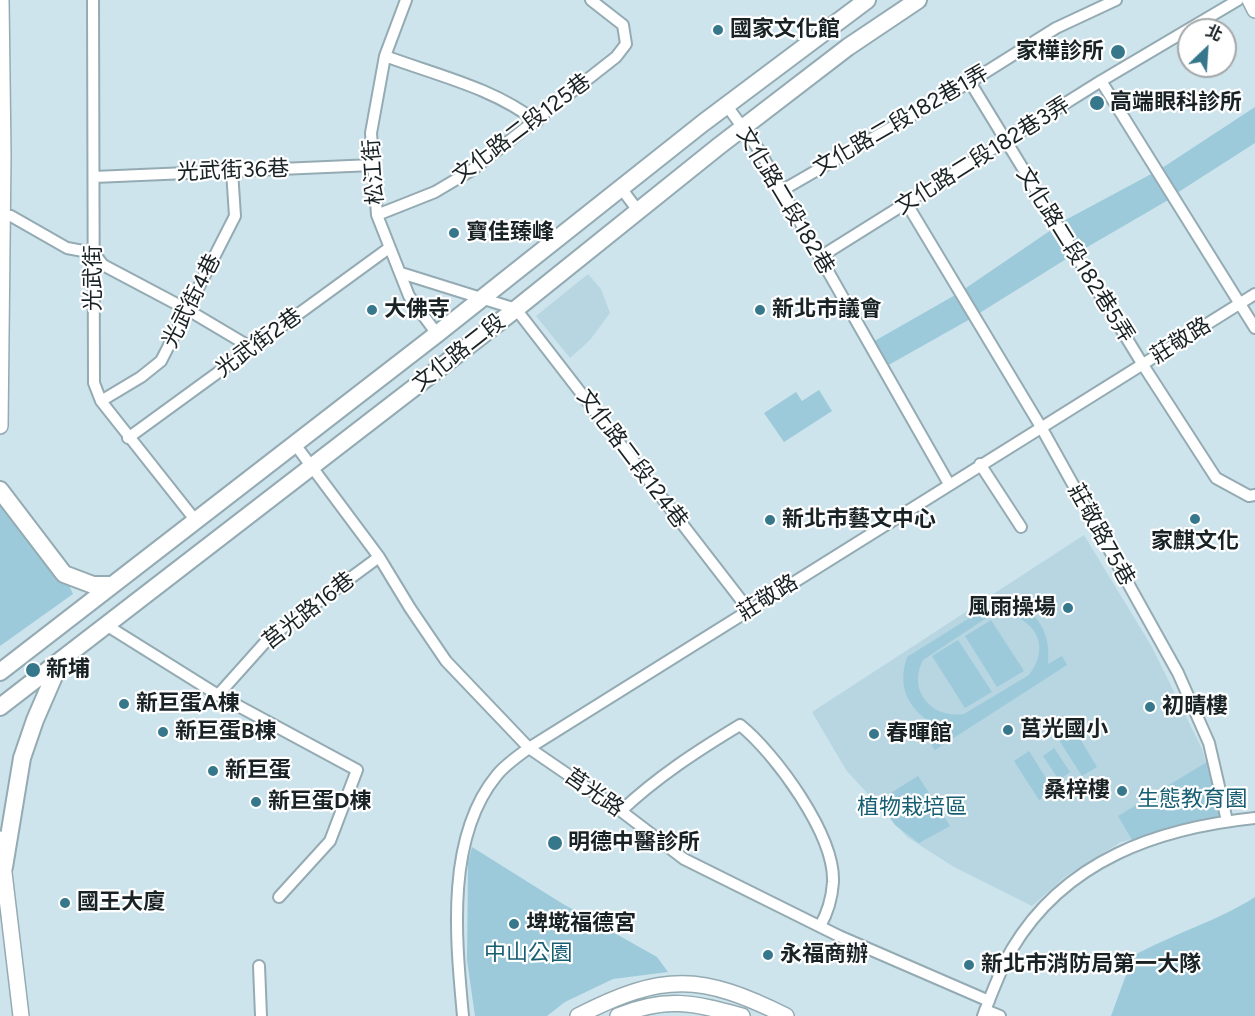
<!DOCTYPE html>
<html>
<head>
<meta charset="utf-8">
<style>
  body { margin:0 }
  #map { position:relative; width:1255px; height:1016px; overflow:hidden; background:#cde4ed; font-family:Figtree,"Noto Sans TC",sans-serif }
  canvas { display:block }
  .north { position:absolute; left:1177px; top:18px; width:60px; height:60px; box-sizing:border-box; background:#fff; border:2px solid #a3a7a7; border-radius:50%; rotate:25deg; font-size:16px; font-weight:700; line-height:24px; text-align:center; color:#192224 }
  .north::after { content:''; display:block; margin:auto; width:21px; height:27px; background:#37778b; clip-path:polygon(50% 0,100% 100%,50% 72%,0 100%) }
</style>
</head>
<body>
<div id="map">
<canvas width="1255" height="1016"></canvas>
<div class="north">北</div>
</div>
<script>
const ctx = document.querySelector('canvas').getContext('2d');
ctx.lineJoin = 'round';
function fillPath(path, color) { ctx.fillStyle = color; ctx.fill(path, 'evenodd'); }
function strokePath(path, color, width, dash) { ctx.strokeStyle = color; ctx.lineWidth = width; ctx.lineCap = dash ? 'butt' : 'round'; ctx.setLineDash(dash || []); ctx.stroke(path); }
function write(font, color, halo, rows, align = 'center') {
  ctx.font = font + ' Figtree,"Noto Sans TC",sans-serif'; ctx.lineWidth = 4.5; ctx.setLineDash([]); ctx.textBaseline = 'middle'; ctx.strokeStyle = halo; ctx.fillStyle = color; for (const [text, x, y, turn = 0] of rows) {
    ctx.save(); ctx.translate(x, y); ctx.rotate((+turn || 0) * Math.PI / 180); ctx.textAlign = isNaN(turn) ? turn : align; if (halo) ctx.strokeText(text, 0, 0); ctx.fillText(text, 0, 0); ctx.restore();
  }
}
fillPath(new Path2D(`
  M588,274l13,15 9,24 -20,27 -20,18 -34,-42z
  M1084,535l68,112 50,102 20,68 -101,25 -55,34 -34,30 -78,-39 -47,-30 -61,-67 -34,-58z`), '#b7d6e1');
fillPath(new Path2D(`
  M1255,107v36l-78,50 -15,-25z
  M1155,172l15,27 -93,54 -19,-29z
  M1054,228l17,28 -93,58 -15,-24z
  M957,294l15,24 -87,49 -14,-24z
  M819,390l13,21 -48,31 -20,-29 32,-21 6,9z
  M0,490l64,84 9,20 -73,52z
  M995,602c37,-2 57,27 53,62l14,-8 5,9 -132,85 -7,-10 16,-10c-31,-15 -49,-38 -37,-73zM994,613c37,0 60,30 35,62l-65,39c-33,5 -57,-24 -41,-54z
  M991,620l33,51 -27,16 -32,-51z
  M958,640l34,52 -27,16 -33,-52z
  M1073,727l24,40 -15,9 -25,-39z
  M1054,748l16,24 -11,8 -16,-24z
  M1029,751l25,40 -15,9 -25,-39z
  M1207,762l15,55 -90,23 -14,-24z
  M918,776l32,50 -31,17 -24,-18 -17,-24z
  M472,847l91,57 94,53 11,15 -55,7 -48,23 -18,14h-72l-8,-56 1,-98z
  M1255,897v119h-144l22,-60c39,-22 85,-35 122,-59z`), '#9ccada');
const street = new Path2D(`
  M93,0l1,383 7,18 95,120
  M406,0l-21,56 -14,77 6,82 32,81 28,38
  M385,56c51,19 109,32 152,66
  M1101,81l154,247
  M970,82l173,283 73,113 33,18 6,-1
  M727,106l32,44 190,334
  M94,177l279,-12
  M621,188l18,24
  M781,191l189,-109 86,-54 60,-28
  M907,204l134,223 137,246 31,70 18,78
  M2,215l9,1 56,32 27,5 9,12 85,45 64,38
  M377,215l58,-23 37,-22 144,-113 10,-13 -3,-19 -32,-25
  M820,257l281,-176 137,-81
  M401,273l115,36 232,300
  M101,401l40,-24 20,-16 74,-145 -3,-45
  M128,438l261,-190
  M294,443l85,114 31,51 36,53 83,87 92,63 63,48 155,77 150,65
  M980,464l41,63
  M106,625l112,70 139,75 -27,71 -51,56
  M218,695l51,-57 110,-81
  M621,811c36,-34 76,-60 119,-86 35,28 95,110 93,157 -1,15 -6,32 -13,44
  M259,966l2,50
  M985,1010l15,6
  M463,1016c-7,-76 -18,-178 34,-241 8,-10 21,-19 32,-27l726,-454
  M983,1016c9,-23 17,-46 29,-67 53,-89 146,-121 243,-131`);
const secondary = new Path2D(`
  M1250,0l5,10
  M0,426l3,-271 -2,-155
  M0,839l21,177
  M578,1016c85,-44 124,-42 208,0
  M618,1016c49,-20 75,-13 124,0`);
const primary = new Path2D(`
  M0,490l64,84 29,11h19
  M0,672l437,-338 266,-211 164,-123
  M0,707l516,-398 203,-163 129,-99 70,-47
  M4,867l18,-109 13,-38 26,-60`);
strokePath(street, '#95abb3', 14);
strokePath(secondary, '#95abb3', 18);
strokePath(primary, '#95abb3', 20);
strokePath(street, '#fff', 10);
strokePath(secondary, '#fff', 15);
strokePath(primary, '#fff', 16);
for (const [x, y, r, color] of [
  [718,30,6,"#37778b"],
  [1118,52,8,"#37778b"],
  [1097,103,8,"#37778b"],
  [454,233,6,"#37778b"],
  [372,310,6,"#37778b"],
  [760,310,6,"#37778b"],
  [1195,519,6,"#37778b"],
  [770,520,6,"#37778b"],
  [1068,608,6,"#37778b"],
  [33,670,8,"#37778b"],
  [124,704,6,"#37778b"],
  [1150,707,6,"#37778b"],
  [1008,730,6,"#37778b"],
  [163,732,6,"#37778b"],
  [874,734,6,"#37778b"],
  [213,771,6,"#37778b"],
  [1122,791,6,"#37778b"],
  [256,802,6,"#37778b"],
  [555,843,8,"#37778b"],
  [65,903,6,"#37778b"],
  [514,924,6,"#37778b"],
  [768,955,6,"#37778b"],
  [969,965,6,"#37778b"]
]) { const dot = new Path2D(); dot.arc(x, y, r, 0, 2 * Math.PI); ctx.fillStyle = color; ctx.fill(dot); strokePath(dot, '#fff', 2); }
write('bold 22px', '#192224', '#fff', [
  ["國家文化館",730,30],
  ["家樺診所",1104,52,"right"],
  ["高端眼科診所",1110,103],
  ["寶佳臻峰",466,233],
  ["大佛寺",384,310],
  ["新北市議會",772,310],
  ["新北市藝文中心",782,520],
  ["家麒文化",1195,542,"center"],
  ["風雨操場",1056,608,"right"],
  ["新埔",46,670],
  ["新巨蛋A棟",136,704],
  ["初晴樓",1162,707],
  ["莒光國小",1020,730],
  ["新巨蛋B棟",175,732],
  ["春暉館",886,734],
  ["新巨蛋",225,771],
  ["桑梓樓",1110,791,"right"],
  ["新巨蛋D棟",268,802],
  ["明德中醫診所",568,843],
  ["國王大廈",77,903],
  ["埤墘福德宮",526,924],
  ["永福商辦",780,955],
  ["新北市消防局第一大隊",981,965]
], 'left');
write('22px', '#192224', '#fff', [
  ["文化路二段182巷1弄",901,121,-30],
  ["文化路二段125巷",522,129,-37],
  ["文化路二段182巷3弄",983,156,-32],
  ["光武街36巷",233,171,-2],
  ["松江街",374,172,-94],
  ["文化路二段182巷",785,201,59],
  ["文化路二段182巷5弄",1075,255,58],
  ["光武街",94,278,-90],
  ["光武街4巷",192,301,-63],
  ["莊敬路",1181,341,-32],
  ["光武街2巷",259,343,-36],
  ["文化路二段",459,353,-38],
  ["文化路二段124巷",632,459,53],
  ["莊敬路75巷",1101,535,61],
  ["莊敬路",768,598,-32],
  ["莒光路16巷",309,611,-38],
  ["莒光路",594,793,35]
]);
write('22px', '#165e72', '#fff', [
  ["生態教育園",1192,800],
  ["植物栽培區",912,808],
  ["中山公園",528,954]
]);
</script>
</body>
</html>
